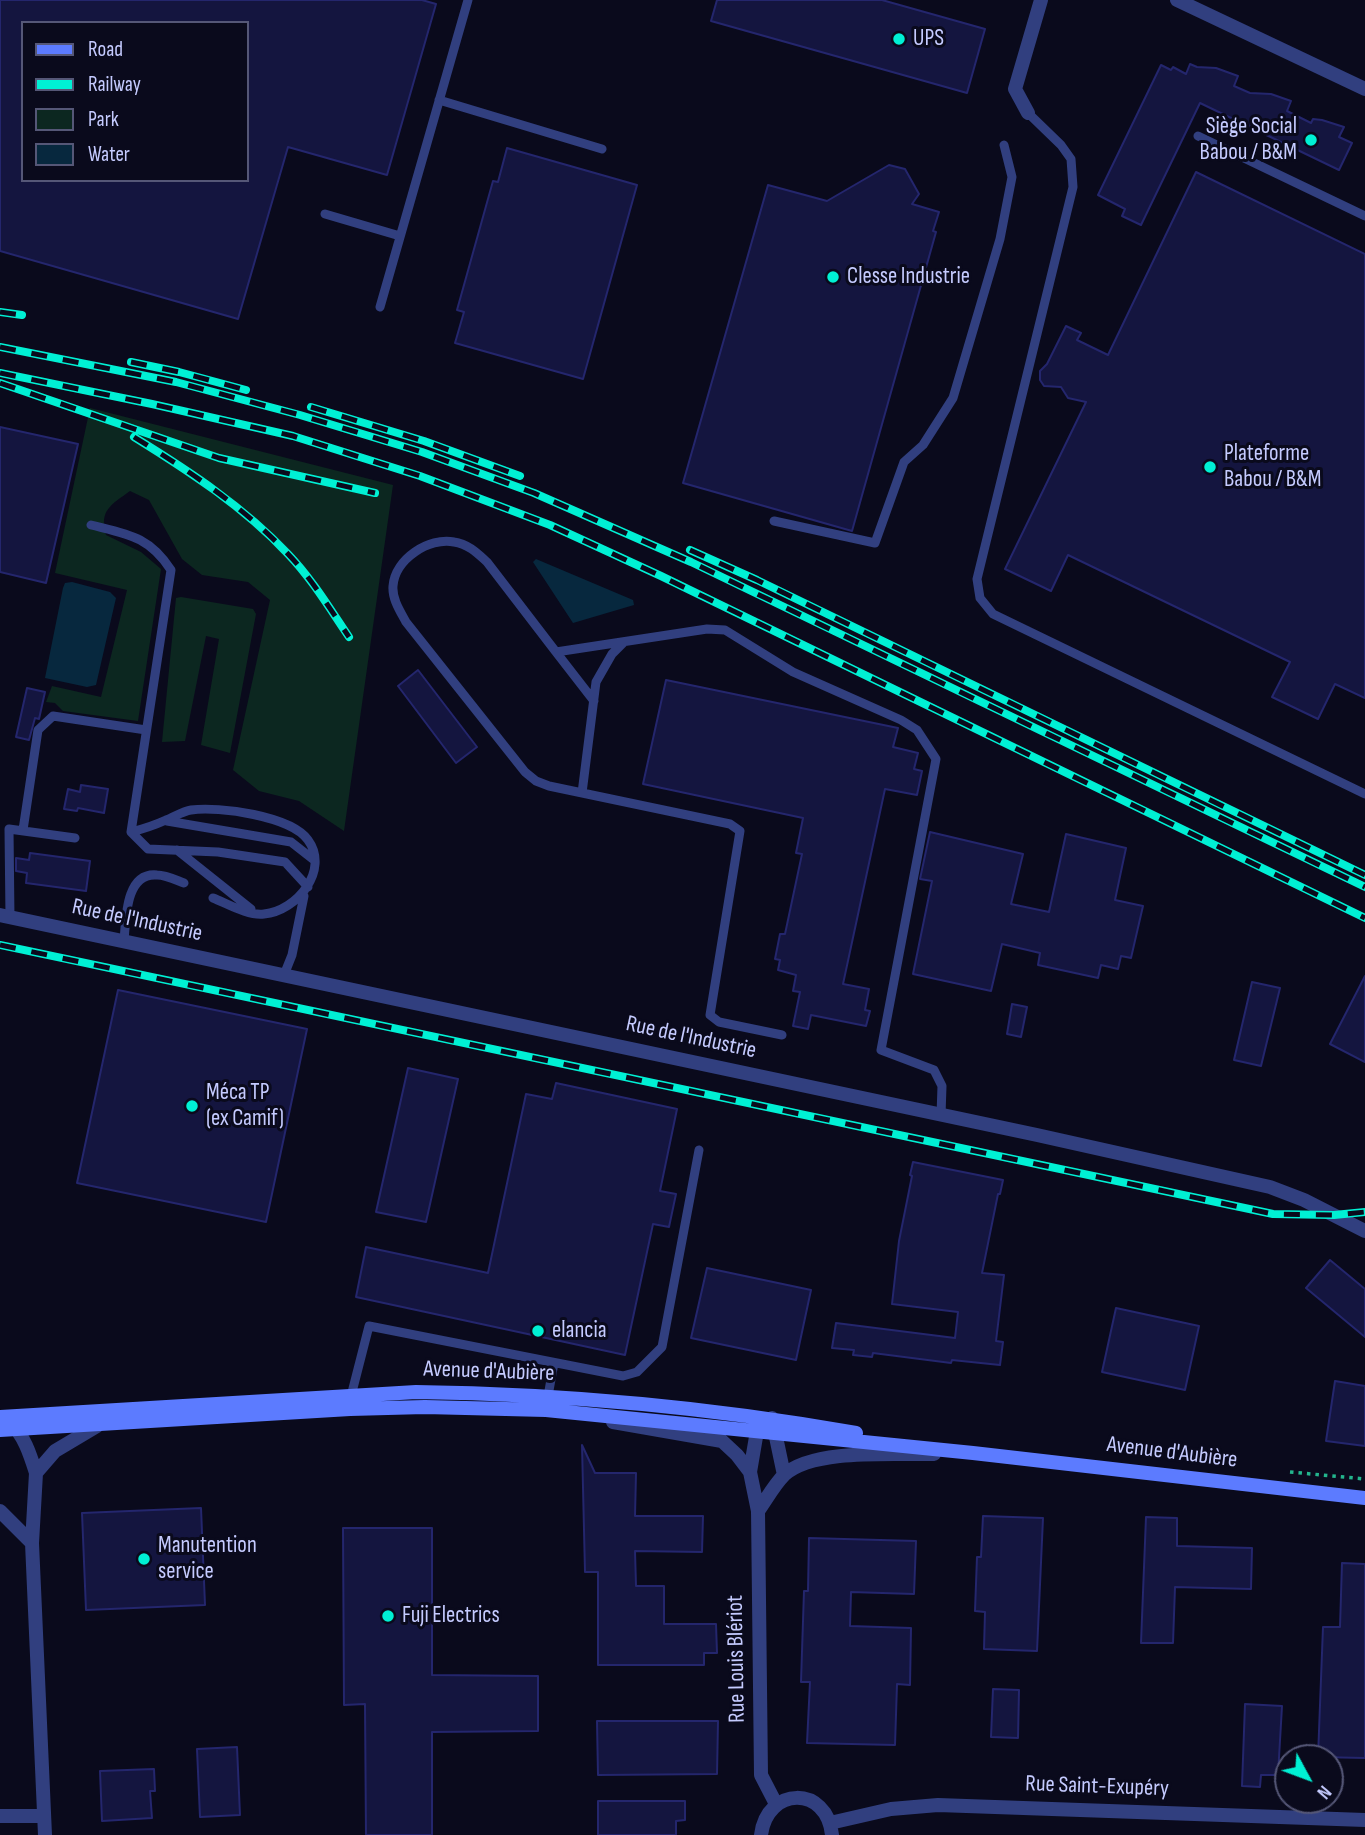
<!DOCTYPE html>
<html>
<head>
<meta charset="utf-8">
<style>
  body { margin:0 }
  #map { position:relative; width:1365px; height:1835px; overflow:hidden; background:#0a0a1c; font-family:"Sofia Sans Condensed",sans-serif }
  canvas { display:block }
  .legend { position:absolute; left:21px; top:21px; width:228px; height:161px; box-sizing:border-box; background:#0a0a1c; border:2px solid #555777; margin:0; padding:9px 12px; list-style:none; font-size:21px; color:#c5cbff }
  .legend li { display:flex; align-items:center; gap:14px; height:35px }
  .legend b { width:35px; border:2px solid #555777 }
  .north { position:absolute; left:1274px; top:1744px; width:70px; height:70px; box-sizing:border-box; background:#0a0a1c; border:2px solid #555777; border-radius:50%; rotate:131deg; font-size:19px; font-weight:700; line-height:28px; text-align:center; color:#c5cbff }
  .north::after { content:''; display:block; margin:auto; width:24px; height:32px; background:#00f0d4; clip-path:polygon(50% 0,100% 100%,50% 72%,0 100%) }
</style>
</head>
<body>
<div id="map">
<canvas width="1365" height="1835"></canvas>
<ul class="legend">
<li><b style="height:9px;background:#5c7bff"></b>Road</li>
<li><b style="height:9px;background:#00f0d4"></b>Railway</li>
<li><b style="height:19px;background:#0c2720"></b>Park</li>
<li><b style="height:19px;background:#07283e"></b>Water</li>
</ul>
<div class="north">N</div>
</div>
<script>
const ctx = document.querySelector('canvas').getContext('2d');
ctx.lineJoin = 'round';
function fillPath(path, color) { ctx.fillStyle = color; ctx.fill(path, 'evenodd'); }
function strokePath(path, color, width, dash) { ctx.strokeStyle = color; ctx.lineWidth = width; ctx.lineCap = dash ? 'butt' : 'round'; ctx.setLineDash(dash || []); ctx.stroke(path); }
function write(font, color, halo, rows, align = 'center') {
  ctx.font = font + ' "Sofia Sans Condensed",sans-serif'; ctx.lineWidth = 6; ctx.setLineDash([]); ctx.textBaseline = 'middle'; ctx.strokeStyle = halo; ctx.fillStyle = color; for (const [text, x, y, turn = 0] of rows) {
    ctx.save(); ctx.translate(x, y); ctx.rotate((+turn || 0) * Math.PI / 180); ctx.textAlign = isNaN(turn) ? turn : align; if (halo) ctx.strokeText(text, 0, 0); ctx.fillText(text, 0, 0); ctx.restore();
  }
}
fillPath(new Path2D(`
  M90,408l303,77 -49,346 -45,-30 -40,-10 -26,-21 37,-170 -22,-18 -46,-7 -20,-16 -33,-59 -19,-9c-19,14 -31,19 -24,44l35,17 20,17 -23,152 -75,-10 -8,-8 -9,-1 6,-16 49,11 26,-107 -72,-17z
  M181,597l72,12 3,5 -26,139 -29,-8 18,-106 -13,-3 -21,105 -23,1 14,-144z`), '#0c2720');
fillPath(new Path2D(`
  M536,559l97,41 1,5 -61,18 -40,-61z
  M72,582l38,10 6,6 -20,87 -9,2 -42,-9 18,-90 2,-5z`), '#07283e');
const building = new Path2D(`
  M0,0h422l14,4 -49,171 -99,-28 -50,172 -238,-68zM23,23h224v157h-224z
  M717,0h165l103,29 -18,64 -256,-72z
  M1190,64l7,3 19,1 22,8 -4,10 16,7 21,1 20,7 -4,10 24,12 2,-4 9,1 22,7 -5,10 13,6 -13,27 -139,-67 -59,122 -19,-9 3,-7 -27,-14 63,-130 10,5 2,-3 13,7z
  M507,148l130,37 -54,194 -128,-36 9,-31 -7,-2 36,-129 5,1z
  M889,165l16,4 14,25 -7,10 27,8 -6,19 3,1 -84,299 -169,-48 85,-298 59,16z
  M1196,172l169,82v444l-30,-14 -17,35 -46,-22 18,-35 -222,-107 -17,36 -46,-22 81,-167 -18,-4 -7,-11 -17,-1 -4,-6v-9l7,-7 19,-38 15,7 -4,7 31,15z
  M0,427l78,17 -32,139 -46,-11z
  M418,670l59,77 -21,16 -58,-77z
  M666,680l232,48 -5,19 25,6 -4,16 8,2 -5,24 -32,-6 -42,195 26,5 -4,21 5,1 -4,15 -55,-11 -3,14 -15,-3 7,-34 -7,-1 3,-16 -18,-5 2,-10 -5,-1 5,-25h5l17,-80 -6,-1 7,-35 -160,-34z
  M27,688l18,4 -6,27 -4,-1 -6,22 -13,-3z
  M81,785l27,4 -4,24 -26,-5 -1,3 -13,-2 4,-20 12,3z
  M930,832l93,22 -12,50 38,8 17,-78 60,14 -11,52 28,6 -12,52 -10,-2 -3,13 -17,-4 -3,13 -60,-13 2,-12 -38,-9 -11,47 -78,-17 19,-93 -12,-2z
  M30,853l60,8 -4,30 -60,-8 1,-10 -11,-2v-13l13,2z
  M1365,976v86l-35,-18z
  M1252,982l28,6 -19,78 -27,-6z
  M118,990l189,39 -41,193 -189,-39z
  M1012,1004l15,3 -6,30 -14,-3z
  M408,1068l50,11 -32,143 -50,-10z
  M556,1083l121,26 -17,82 16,3 -7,33 -16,-3 -28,131 -269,-58 10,-50 122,26 38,-179 26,5z
  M913,1162l90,18 -3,14h-2l-16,79 22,2 -8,66 7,1 -3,23 -48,-5 -1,3 -78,-10 -1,4 -19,-2 1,-5 -22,-2 4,-25 119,15 3,-26 -66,-8 7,-63 13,-65 -2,-1z
  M1330,1260l35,29v48l-59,-49z
  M707,1268l104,22 -15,70 -105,-22z
  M1116,1308l83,18 -14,64 -83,-18z
  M1335,1381l30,5v60l-39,-5z
  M582,1445l13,28h41l-1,43h68l-1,36 -67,-1 1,35h28v38h52l1,29h-13v12h-106v-93h-13z
  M201,1508l4,97 -119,5 -4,-97z
  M983,1516l60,2 -6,133 -53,-2 1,-37 -10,-1 2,-54h4z
  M1146,1517l31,1v28l75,2 -1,41 -76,-2 -2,56h-32z
  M343,1528h89v147l106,1v55l-106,1v103h-66l-1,-131 -21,1z
  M809,1538l107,3 -2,53 -63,-2 -1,34 61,2 -1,57 -13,-1 -2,61 -88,-2 3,-61h-9l3,-91h4z
  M1342,1563l23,1v194l-47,-1 5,-130h17z
  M993,1689l26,1 -1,48 -27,-1z
  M1245,1704l37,2 -4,69h-17l-1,12 -18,-1z
  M597,1721h121l-1,53 -119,1z
  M237,1747l3,68 -40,2 -3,-68z
  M154,1769l1,22h-5l2,27 -50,3 -2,-50z
  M598,1801h87v19l-9,1v14h-78z`);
fillPath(building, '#14153f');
strokePath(building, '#24266d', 2);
strokePath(new Path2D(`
  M1290,1472l75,7`), '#23b58d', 3.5, [3.5, 5]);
strokePath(new Path2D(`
  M439,100l163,49
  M1028,113l33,32 10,14 2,28 -96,392 3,19 13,16 372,180
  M1198,136l167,80
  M325,214l75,22
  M380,307l88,-307
  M774,521l101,22 29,-81 19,-17 30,-47 47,-159 12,-62 -8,-32
  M91,525c36,9 58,11 80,45l-40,262
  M556,652l38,49
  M582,793l14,-111 16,-28 12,-12
  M167,821l124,21 23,18
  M23,830l15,-100 15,-14 93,14
  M177,850l74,59
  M213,898c15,6 35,18 51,16 33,-3 66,-44 44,-74 -17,-24 -89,-34 -117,-30 -8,1 -17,7 -25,10 -11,5 -23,9 -35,12l17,17 70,3 67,10 23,25
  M10,918l-1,-89 66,9
  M124,941c2,-21 1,-69 33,-66 9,0 19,5 27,8
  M284,975l8,-20 12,-59
  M782,1035l-63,-13 -9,-7 30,-184 -10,-7 -181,-38 -13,-5 -11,-9 -119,-150c-6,-11 -14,-23 -13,-36 2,-27 36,-49 61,-44 14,2 23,11 33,20l69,90 151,-23 18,1 68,42 108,48 16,10 19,29 -55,291 53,20 8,16 -1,29
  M548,1396l6,-33
  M350,1400l19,-74 254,50 14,-4 25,-25 37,-197`), '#313f7f', 9);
strokePath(new Path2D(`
  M1177,0l188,89
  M1028,113l-13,-24 26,-89
  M0,915l1037,220 233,52 34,13 61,31
  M9,1421c15,14 21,33 27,52
  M613,1422l109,19 15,14 13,17 8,39 3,264 15,29
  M750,1472l7,-41 15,-13 12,57
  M0,1511l32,32
  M758,1511c8,-11 16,-26 26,-36 29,-27 111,-20 150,-21
  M0,1816h44
  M830,1823l61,-14 47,-4 427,15
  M45,1835l-13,-292 4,-70 19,-22 42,-25
  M761,1835c6,-49 66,-50 71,0`), '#313f7f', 14);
strokePath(new Path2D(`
  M0,1417l416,-25c148,2 294,15 440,41
  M0,1430l350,-21 75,-2 121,3 427,43 392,45`), '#5c7bff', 14);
const rail = new Path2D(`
  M0,312l22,3
  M0,347l176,35 124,33 122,37 112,41 157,69 674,325
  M131,362l48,10 67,18
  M0,373l152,31 141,32 127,40 130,49 111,51 704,342
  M0,383l219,75 156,35
  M311,407l113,34 96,35
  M134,437c55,34 110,70 154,117 24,25 42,55 61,83
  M690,550l67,30 608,295
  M0,945l1273,269 61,1 31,-3`);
strokePath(rail, '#00f0d4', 8);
strokePath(rail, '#0a0a1c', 5, [16]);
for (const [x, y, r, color] of [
  [899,39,7,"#00f0d4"],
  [1311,140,7,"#00f0d4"],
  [833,277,7,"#00f0d4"],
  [1210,467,7,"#00f0d4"],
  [192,1106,7,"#00f0d4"],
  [538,1331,7,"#00f0d4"],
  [144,1559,7,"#00f0d4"],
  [388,1616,7,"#00f0d4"]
]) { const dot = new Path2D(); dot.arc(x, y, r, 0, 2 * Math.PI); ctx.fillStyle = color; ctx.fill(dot); strokePath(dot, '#0a0a1c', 2.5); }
write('23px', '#c5cbff', '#0a0a1c', [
  ["UPS",913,39],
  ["Siège Social",1297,127,"right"],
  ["Babou / B&M",1297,153,"right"],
  ["Clesse Industrie",847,277],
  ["Plateforme",1224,454],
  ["Babou / B&M",1224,480],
  ["Méca TP",206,1093],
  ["(ex Camif)",206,1119],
  ["elancia",552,1331],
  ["Manutention",158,1546],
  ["service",158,1572],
  ["Fuji Electrics",402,1616]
], 'left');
write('23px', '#c5cbff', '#0a0a1c', [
  ["Rue de l'Industrie",137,921,12],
  ["Rue de l'Industrie",691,1038,12],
  ["Avenue d'Aubière",489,1372,2],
  ["Avenue d'Aubière",1172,1453,7],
  ["Rue Louis Blériot",737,1659,-91],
  ["Rue Saint-Exupéry",1097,1787,2]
]);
</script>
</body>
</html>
